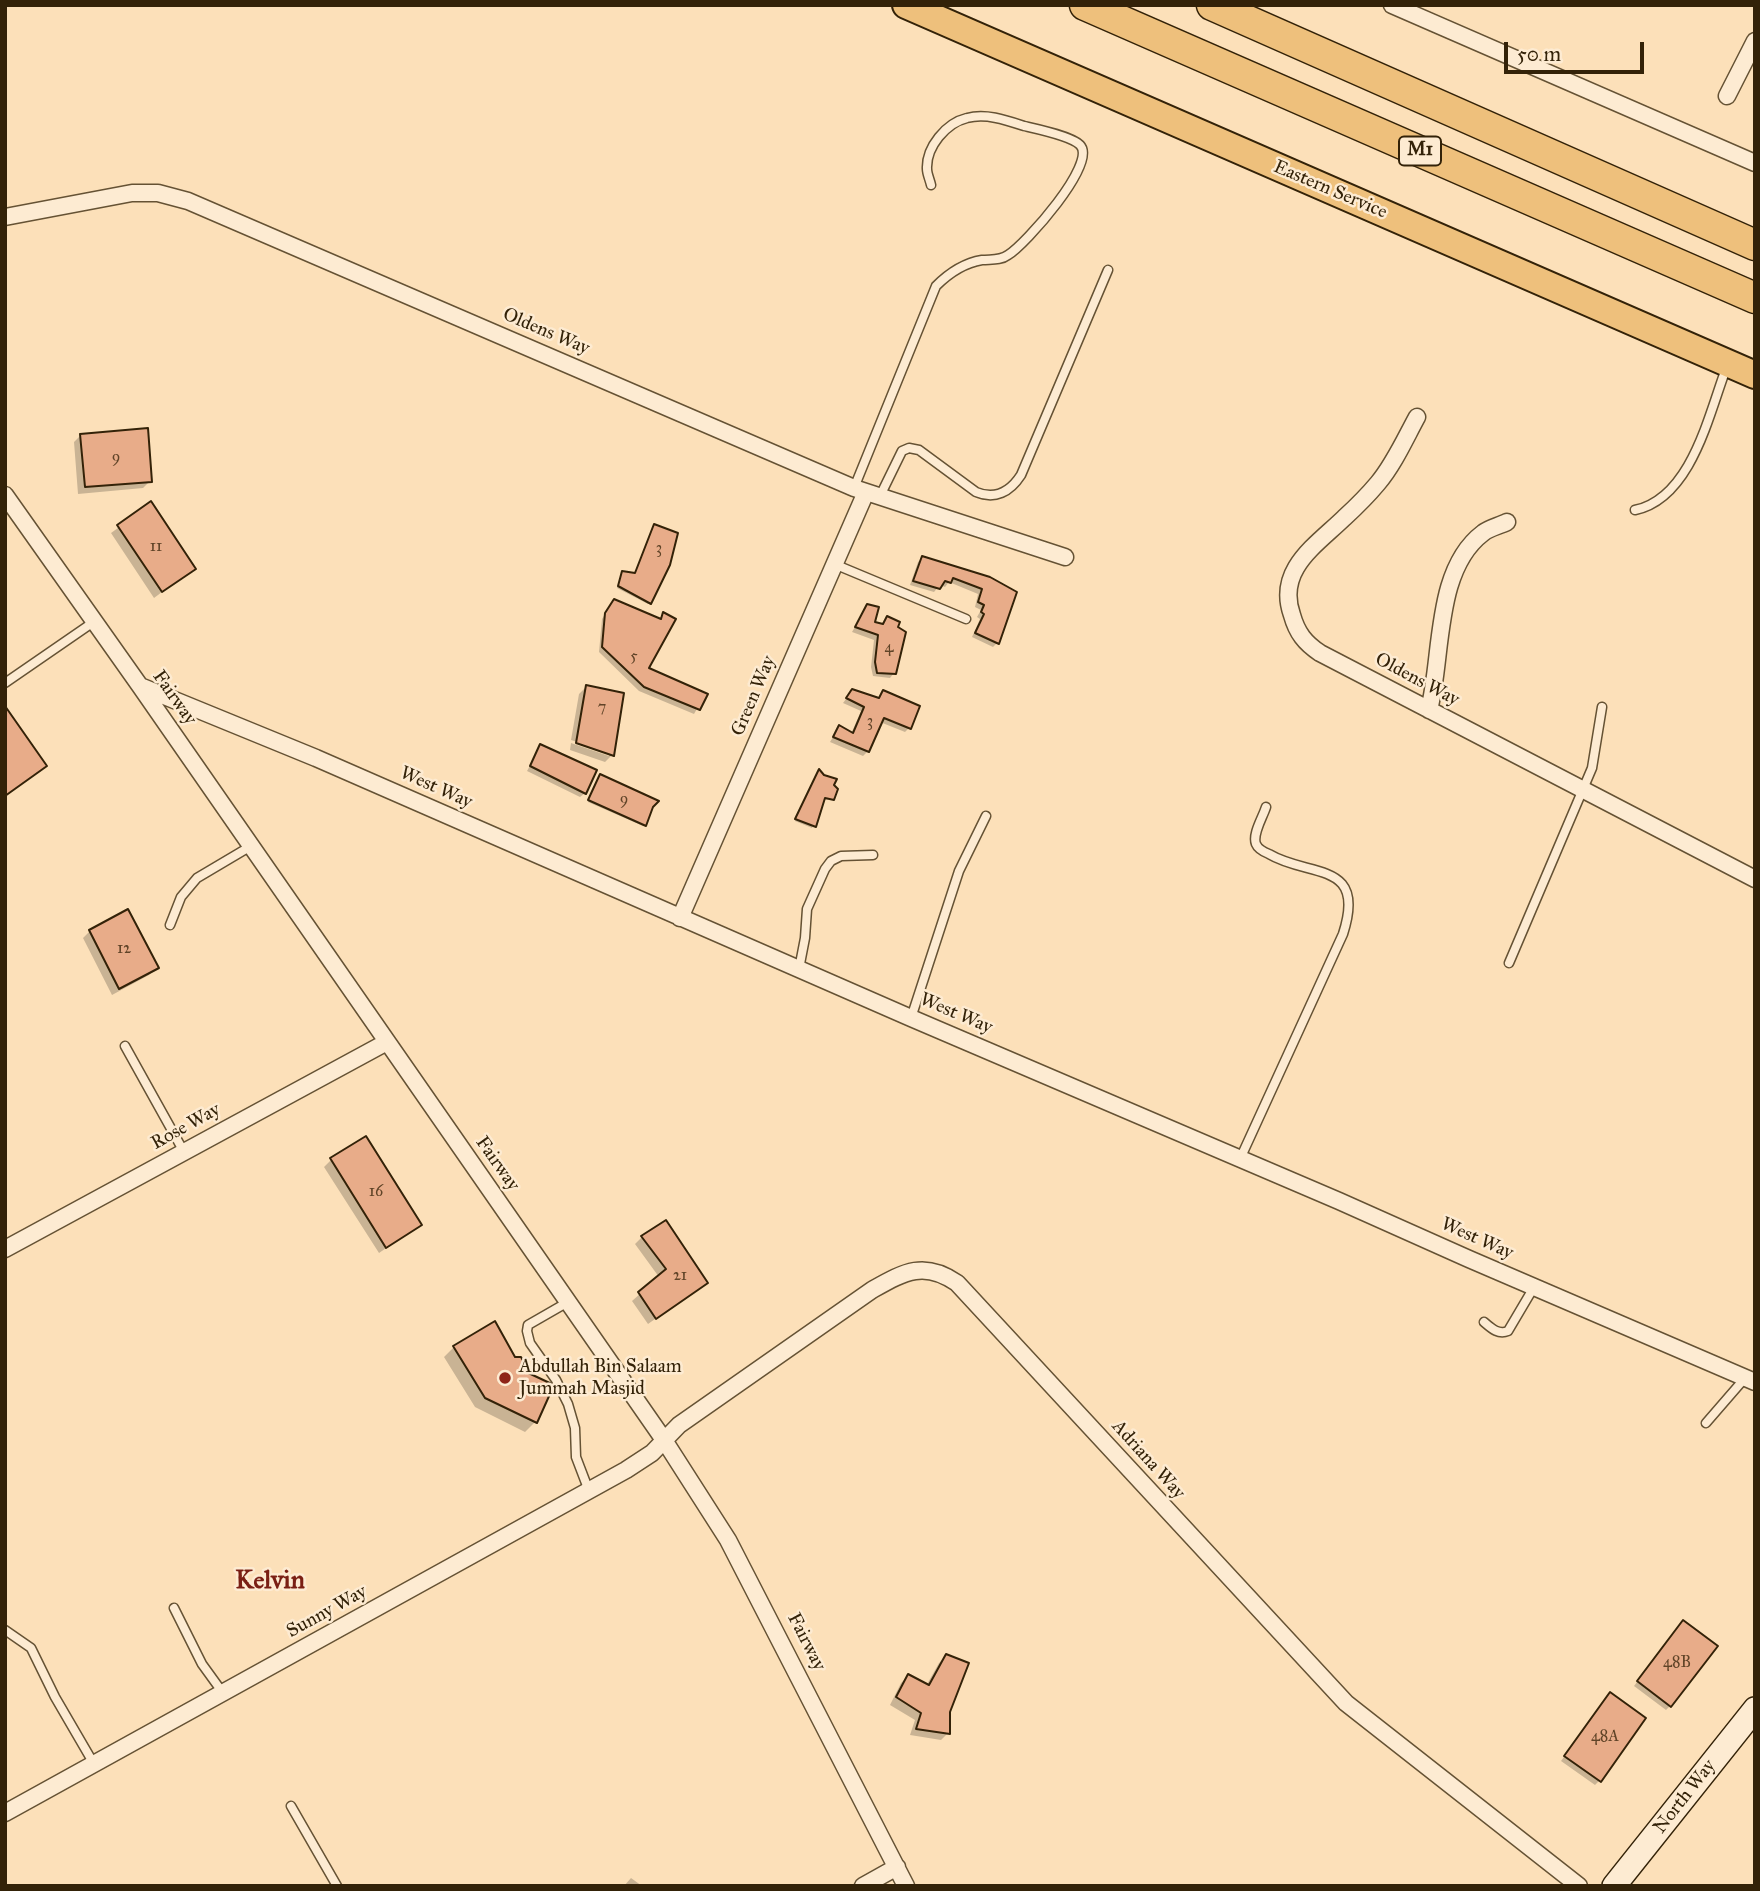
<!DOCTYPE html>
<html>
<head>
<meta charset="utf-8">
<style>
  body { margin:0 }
  #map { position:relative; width:1760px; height:1891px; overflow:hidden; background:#fce0b9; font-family:"IM FELL Great Primer",serif }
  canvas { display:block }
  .frame { position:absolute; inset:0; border:7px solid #332208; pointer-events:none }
  .scale { position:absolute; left:1504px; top:42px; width:140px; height:32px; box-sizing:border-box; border:4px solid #332208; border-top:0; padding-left:9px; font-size:21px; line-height:24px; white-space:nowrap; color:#332208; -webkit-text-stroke:5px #fdebd2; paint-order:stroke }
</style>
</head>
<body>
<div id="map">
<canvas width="1760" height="1891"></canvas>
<div class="frame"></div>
<div class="scale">50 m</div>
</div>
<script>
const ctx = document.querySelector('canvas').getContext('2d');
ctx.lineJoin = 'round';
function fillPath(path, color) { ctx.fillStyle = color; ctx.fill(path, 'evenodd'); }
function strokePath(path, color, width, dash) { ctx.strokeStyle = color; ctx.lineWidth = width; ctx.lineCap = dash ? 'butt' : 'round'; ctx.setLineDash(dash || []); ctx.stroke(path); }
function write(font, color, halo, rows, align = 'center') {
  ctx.font = font + ' "IM FELL Great Primer",serif'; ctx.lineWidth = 5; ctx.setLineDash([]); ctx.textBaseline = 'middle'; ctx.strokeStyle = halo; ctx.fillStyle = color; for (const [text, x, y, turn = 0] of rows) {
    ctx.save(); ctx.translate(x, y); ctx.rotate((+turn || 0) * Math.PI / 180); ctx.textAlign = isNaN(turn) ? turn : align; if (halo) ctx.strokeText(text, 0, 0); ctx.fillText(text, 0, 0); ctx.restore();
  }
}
fillPath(new Path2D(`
  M81,435l69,46 -7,7 -65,6 -4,-52z
  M151,504l43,64 -40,30 -43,-65z
  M922,558l68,20 7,65 -4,4 -21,-10 8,-18 -3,-2 4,-7 -6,-3 3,-13 -29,-12 -4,5 -5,-2 -6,7 -24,-7 8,-23z
  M621,575l29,28 -2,1 -31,-16z
  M610,606l49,13 5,-5 -18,54 59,27 -11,19 -55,-23 -40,-39 3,-33z
  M867,606l6,17 9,2 6,-6 6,54 -4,5 -17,-2 -2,-9 3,-27 -22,-8z
  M586,687l26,68 -7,7 -35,-12 1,-7 38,13v-4l-38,-12 8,-46z
  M852,691l25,8 6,-7 26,36 -4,4 -25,-10 -12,29 -5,5 -33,-14 9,-15 12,7 10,-23 -18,-8z
  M5,709l40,57 -40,31z
  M541,746l44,47 -5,4 -53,-26z
  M817,773l15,26 -9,1 -11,28 -17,-7z
  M598,778l46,47 -1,1 -55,-24z
  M127,911l30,57 -8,7 -37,20 -29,-57 7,-7z
  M331,1160l89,65 -41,28 -55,-86z
  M642,1237l64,46 -58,41 -16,-23 27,-24 -24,-33z
  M454,1347l66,24 15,51 -10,10 -50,-25 -31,-50z
  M1679,1626l-9,80 -4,4 -32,-24z
  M946,1656l2,77 -7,7 -31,-5 5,-15 -25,-15 11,-22 7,-7 18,10 13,-23z
  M1606,1699l-7,82 -4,4 -34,-24z
  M631,1878l11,8h-18z`), '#0003');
const building = new Path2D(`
  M148,428l4,54 -67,5 -5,-53z
  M151,501l45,68 -34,23 -45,-67z
  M654,524l24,9 -8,32 -19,39 -33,-18 4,-15 13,2z
  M922,556l68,21 27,15 -18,52 -24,-11 9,-19 -3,-2 3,-7 -6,-3 4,-13 -29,-11 -2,5 -6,-2 -5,8 -27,-8z
  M614,599l47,20 2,-7 13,7 -27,49 59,26 -8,16 -56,-23 -42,-40 3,-34z
  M867,604l12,3 -4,15 8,2 4,-8 13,6 -2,5 8,5 -10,42 -19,-1 -2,-11 3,-27 -23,-8z
  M586,685l38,8 -10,63 -38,-13z
  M852,689l27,9 4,-8 37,16 -9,23 -27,-11 -15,34 -36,-15 6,-12 14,8 11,-26 -18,-9z
  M5,706l42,60 -42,30z
  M540,744l57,26 -11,24 -56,-28z
  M819,769l5,6 13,4 -3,6 4,4 -4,11 -9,-2 -9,29 -21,-8z
  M600,774l59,27 -6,6 -7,19 -58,-26z
  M128,909l31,59 -40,21 -30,-59z
  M366,1136l56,89 -36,23 -56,-90z
  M666,1220l42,63 -52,36 -18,-27 28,-23 -25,-33z
  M495,1321l20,36h6l4,7 -3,6 32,15 -17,38 -52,-25 -32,-52z
  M1683,1620l35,26 -47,61 -34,-26z
  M946,1654l23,9 -19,49v22l-34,-5 5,-16 -25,-16 12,-23 21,11z
  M1610,1692l36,26 -45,64 -37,-26z`);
fillPath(building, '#e8ac89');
strokePath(building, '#332208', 2);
const lane = new Path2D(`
  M854,488l82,-202c13,-13 28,-23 46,-26 9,-1 18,1 26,-5 17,-10 90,-92 72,-110 -9,-9 -43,-16 -56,-19 -18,-6 -38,-13 -57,-8 -21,5 -41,29 -40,51 0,5 3,11 4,16
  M880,496l22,-45 7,-3 10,2 57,42c19,8 34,0 45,-17l87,-205
  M1635,510c57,-12 74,-97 92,-144
  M834,564l132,55
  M5,683l90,-62
  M170,925l11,-28 16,-19 54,-32
  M1509,963l83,-195 10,-61
  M799,969l6,-31 2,-29 18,-40 6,-8 10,-5 32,-1
  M911,1018l48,-147 27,-55
  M125,1046l59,106
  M1240,1159l103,-225c24,-74 -34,-56 -74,-80 -5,-2 -11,-5 -13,-10 -4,-10 7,-27 10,-37
  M568,1302l-40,23 -1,6 3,12 26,37 12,24 7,24 1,29 13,34
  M1484,1322c7,6 14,13 24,9l26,-44
  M1706,1423l39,-45
  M174,1608l28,56 21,29
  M5,1630l26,18 24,49 39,67
  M291,1806l46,80`);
const street = new Path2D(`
  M1392,5l363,158
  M1727,96l28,-55
  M5,217l127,-24h26l30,8 666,287 211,69
  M1417,417c-12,22 -23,47 -39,66 -10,12 -22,24 -34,35 -29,28 -68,52 -52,97 5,18 13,28 28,38l435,226
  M5,495l135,191 524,754 64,100 178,346
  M140,686l176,72 595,260 428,183 130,58 286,123
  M1429,710c14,-54 5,-140 54,-177 6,-5 16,-7 24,-11
  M680,918l186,-426
  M5,1249l382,-207
  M5,1813l621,-343 26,-17 27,-28 193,-135c32,-18 52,-30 85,-7l389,420 233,183
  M863,1886l34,-19`);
const secondary = new Path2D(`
  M1614,1886l141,-177`);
const primary = new Path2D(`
  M906,5l849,370`);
const highway = new Path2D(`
  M1085,5l670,293
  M1212,5l543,240`);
strokePath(lane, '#655234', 11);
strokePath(street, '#655234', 19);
strokePath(secondary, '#332208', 26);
strokePath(primary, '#332208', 30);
strokePath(highway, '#332208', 33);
strokePath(lane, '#fdebd2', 8);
strokePath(street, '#fdebd2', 16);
strokePath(secondary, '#fdebd2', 23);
strokePath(primary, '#eec07c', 26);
strokePath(highway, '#eec07c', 30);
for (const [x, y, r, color] of [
  [505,1378,7,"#8f2418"]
]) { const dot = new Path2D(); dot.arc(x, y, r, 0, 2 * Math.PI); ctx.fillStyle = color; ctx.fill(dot); strokePath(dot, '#fdebd2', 2.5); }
write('16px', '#604428', null, [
  ["9",116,458],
  ["11",156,547],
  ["3",659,549],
  ["4",889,648],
  ["5",634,657],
  ["7",602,708],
  ["3",870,722],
  ["9",624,800],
  ["12",124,949],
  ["16",376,1192],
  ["21",680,1276],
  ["48B",1677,1663],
  ["48A",1605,1737]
]);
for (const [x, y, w] of [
  [1420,151,42]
]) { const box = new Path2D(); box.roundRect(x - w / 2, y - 14.5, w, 29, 5); ctx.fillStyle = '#fdebd2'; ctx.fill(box); strokePath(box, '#332208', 2); }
write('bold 18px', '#332208', null, [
  ["M1",1420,151]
]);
write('19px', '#332208', '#fdebd2', [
  ["Eastern Service",1330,190,23],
  ["Oldens Way",546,332,23],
  ["Oldens Way",1417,680,28],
  ["Green Way",754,696,-67],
  ["Fairway",174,698,55],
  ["West Way",436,788,24],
  ["West Way",956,1014,23],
  ["Rose Way",186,1127,-29],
  ["Fairway",497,1164,55],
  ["West Way",1477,1239,24],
  ["Adriana Way",1148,1460,48],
  ["Sunny Way",327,1612,-29],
  ["Fairway",806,1642,63],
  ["North Way",1685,1797,-52]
]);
write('19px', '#332208', '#fdebd2', [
  ["Abdullah Bin Salaam",519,1367],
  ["Jummah Masjid",519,1389]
], 'left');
write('bold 26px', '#7a1f14', '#fdebd2', [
  ["Kelvin",270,1582]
]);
</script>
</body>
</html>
